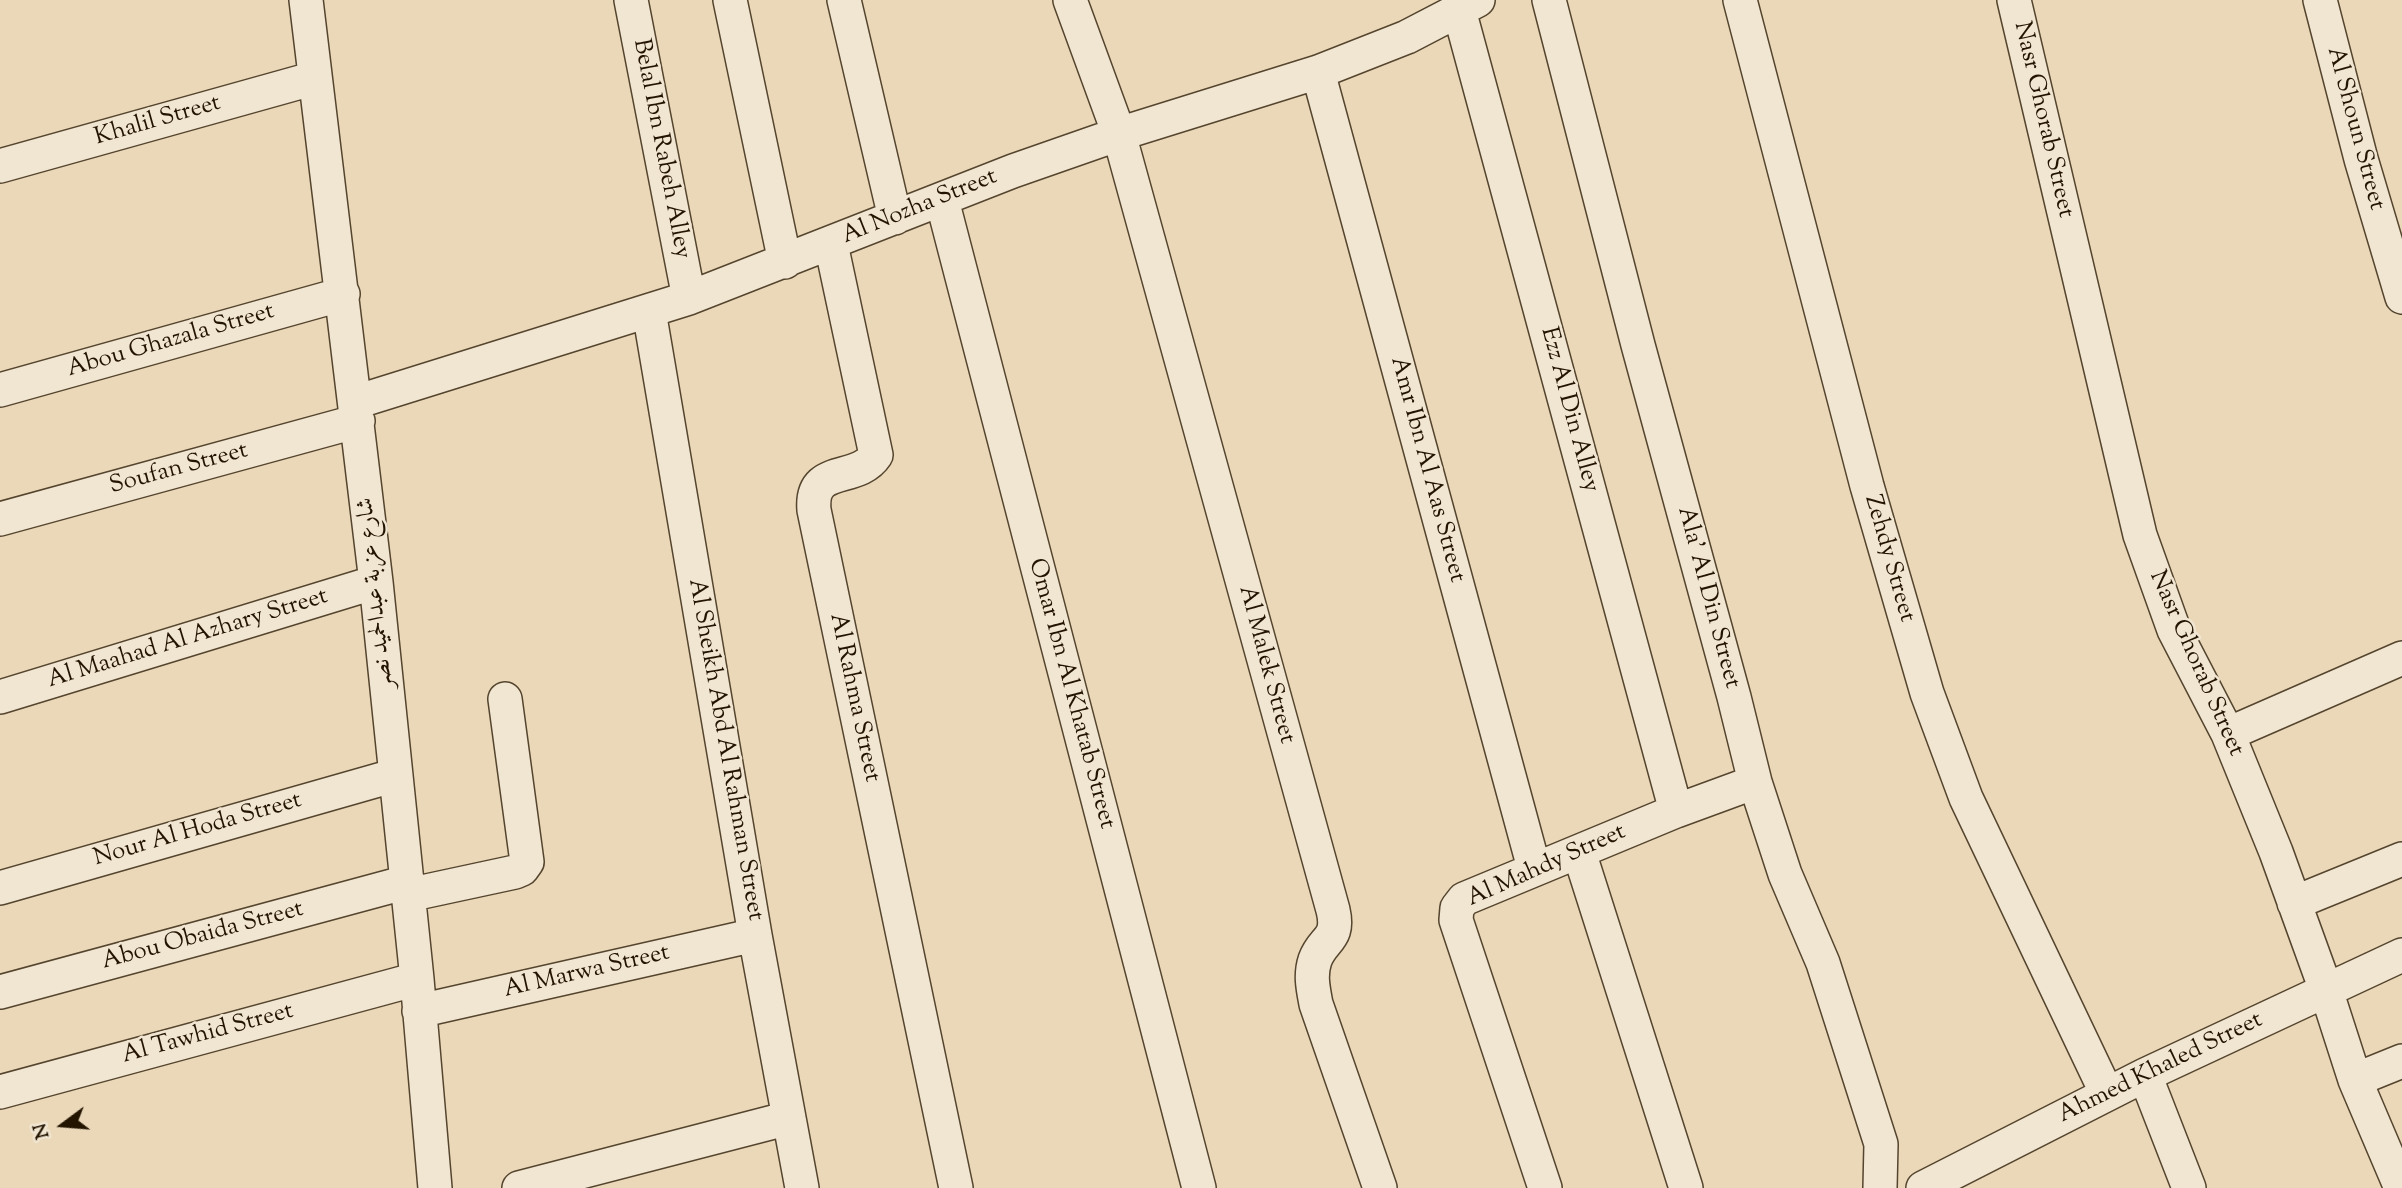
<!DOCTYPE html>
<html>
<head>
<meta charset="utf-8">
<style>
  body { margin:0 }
  #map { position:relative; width:2402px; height:1188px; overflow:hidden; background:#ead8b9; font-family:"Sorts Mill Goudy",serif }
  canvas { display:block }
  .north { position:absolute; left:28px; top:1090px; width:70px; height:70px; -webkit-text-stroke:5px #f1e6d2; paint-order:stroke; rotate:254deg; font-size:19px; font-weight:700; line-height:28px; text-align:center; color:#231400 }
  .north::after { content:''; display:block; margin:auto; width:24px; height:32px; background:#231400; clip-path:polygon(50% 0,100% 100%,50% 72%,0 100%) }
</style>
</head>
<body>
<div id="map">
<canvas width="2402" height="1188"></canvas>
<div class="north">N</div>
</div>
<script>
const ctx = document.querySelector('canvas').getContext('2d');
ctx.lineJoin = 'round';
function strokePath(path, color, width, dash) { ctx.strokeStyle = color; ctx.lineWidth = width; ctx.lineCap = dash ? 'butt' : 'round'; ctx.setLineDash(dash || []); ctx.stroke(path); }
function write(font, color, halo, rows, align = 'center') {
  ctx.font = font + ' "Sorts Mill Goudy",Amiri,serif'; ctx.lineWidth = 5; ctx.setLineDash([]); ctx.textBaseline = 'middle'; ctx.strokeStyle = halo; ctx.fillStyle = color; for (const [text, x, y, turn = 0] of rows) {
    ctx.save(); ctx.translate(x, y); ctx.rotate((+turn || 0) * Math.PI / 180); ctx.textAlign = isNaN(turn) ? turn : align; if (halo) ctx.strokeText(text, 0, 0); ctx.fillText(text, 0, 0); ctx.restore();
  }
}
const minor = new Path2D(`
  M306,0l70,582 41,397 18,209
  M631,0l58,298
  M730,0l55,262
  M844,0l51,218
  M1070,0l49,134 214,776c7,30 -10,28 -18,50 -5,15 -2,28 1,44l64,184
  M1549,0l89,345 96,352 21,85 30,92 38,89 58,181 -1,44
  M1740,0l127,486 60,207 39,105 141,296
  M2014,0l126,535 34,95 54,104 48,118 50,138 29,90 46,108
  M2320,0l41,159 41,138
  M1459,10l217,801
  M1318,72l216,796
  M0,166l315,-88
  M942,200l257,988
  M831,244l45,211c-19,29 -66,8 -62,55l142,678
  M649,311l106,624 47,253
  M0,390l343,-96
  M356,402l333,-104 324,-127 106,-37 199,-62 89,-35 71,-37
  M0,519l358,-98
  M0,697l376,-115
  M2228,734l174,-76
  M1579,852l107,336
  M0,888l396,-113
  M408,895l107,-23 7,-3 5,-7 -22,-163
  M2294,903l108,-44
  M0,992l407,-110
  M419,1011l336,-76
  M2145,1075l44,113
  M2355,1080l47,-19
  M0,1092l417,-113
  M519,1188l270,-70
  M1545,1188l-89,-268 1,-12 7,-9 212,-88 79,-29
  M1923,1188l222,-113 257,-120`);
strokePath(minor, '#55452e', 36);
strokePath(minor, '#f1e6d2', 33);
write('24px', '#231400', '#f1e6d2', [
  ["Nasr Ghorab Street",2042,120,77],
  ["Khalil Street",158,122,-16],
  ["Al Shoun Street",2354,129,75],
  ["Belal Ibn Rabeh Alley",660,149,79],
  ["Al Nozha Street",920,208,-22],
  ["Abou Ghazala Street",171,342,-16],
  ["Ezz Al Din Alley",1568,410,75],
  ["Soufan Street",179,470,-15],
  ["Amr Ibn Al Aas Street",1426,470,75],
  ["Zehdy Street",1888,559,74],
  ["شارع عزبة عبدالحميد نصر",377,593,-96],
  ["Ala' Al Din Street",1707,598,75],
  ["Al Maahad Al Azhary Street",188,640,-17],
  ["Nasr Ghorab Street",2195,664,66],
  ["Al Malek Street",1265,665,75],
  ["Omar Ibn Al Khatab Street",1070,694,75],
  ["Al Rahma Street",853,698,78],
  ["Al Sheikh Abd Al Rahman Street",724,750,80],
  ["Nour Al Hoda Street",198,831,-16],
  ["Al Mahdy Street",1547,867,-24],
  ["Abou Obaida Street",203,937,-15],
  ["Al Marwa Street",587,973,-13],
  ["Al Tawhid Street",208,1035,-15],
  ["Ahmed Khaled Street",2161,1069,-26]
]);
</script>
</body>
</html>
